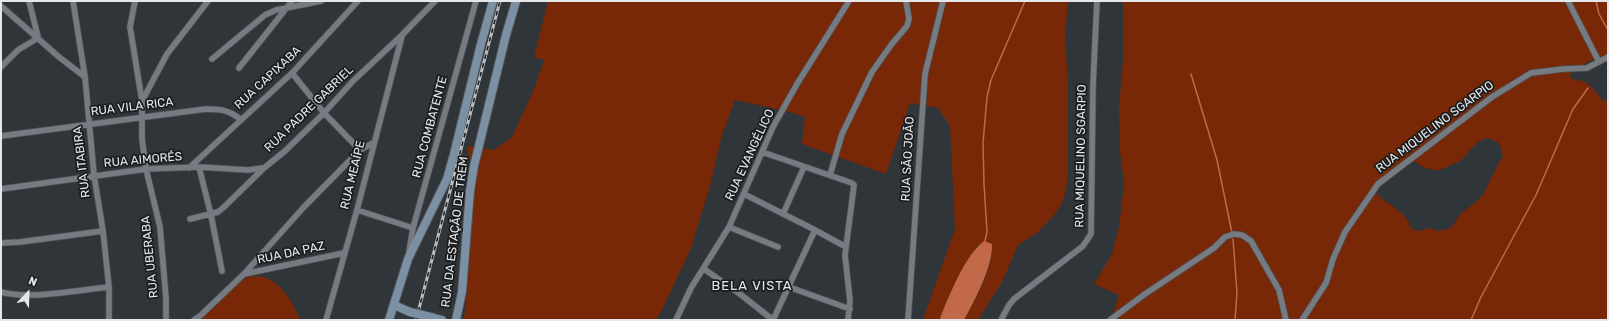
<!DOCTYPE html>
<html>
<head>
<meta charset="utf-8">
<style>
  body { margin:0 }
  #map { position:relative; width:1609px; height:321px; overflow:hidden; background:#30353a; font-family:Rubik,sans-serif }
  canvas { display:block }
  .frame { position:absolute; inset:0; border:2px solid #e5e8eb; pointer-events:none }
  .north { position:absolute; left:8px; top:273px; width:40px; height:40px; -webkit-text-stroke:3px #1a1c1e; paint-order:stroke; rotate:23deg; font-size:11px; font-weight:700; line-height:16px; text-align:center; color:#e5e8eb }
  .north::after { content:''; display:block; margin:auto; width:14px; height:18px; background:#e5e8eb; clip-path:polygon(50% 0,100% 100%,50% 72%,0 100%) }
</style>
</head>
<body>
<div id="map">
<canvas width="1609" height="321"></canvas>
<div class="frame"></div>
<div class="north">N</div>
</div>
<script>
const ctx = document.querySelector('canvas').getContext('2d');
ctx.lineJoin = 'round';
function fillPath(path, color) { ctx.fillStyle = color; ctx.fill(path, 'evenodd'); }
function strokePath(path, color, width, dash) { ctx.strokeStyle = color; ctx.lineWidth = width; ctx.lineCap = dash ? 'butt' : 'round'; ctx.setLineDash(dash || []); ctx.stroke(path); }
function write(font, color, halo, rows, align = 'center') {
  ctx.font = font + ' Rubik,sans-serif'; ctx.lineWidth = 3.5; ctx.setLineDash([]); ctx.textBaseline = 'middle'; ctx.strokeStyle = halo; ctx.fillStyle = color; for (const [text, x, y, turn = 0] of rows) {
    ctx.save(); ctx.translate(x, y); ctx.rotate((+turn || 0) * Math.PI / 180); ctx.textAlign = isNaN(turn) ? turn : align; if (halo) ctx.strokeText(text, 0, 0); ctx.fillText(text, 0, 0); ctx.restore();
  }
}
fillPath(new Path2D(`
  M548,1h520l-3,35 3,47v94l-3,17 -3,9 -7,11 -18,19 -19,12 -15,35 -25,40h-14c11,-19 30,-54 28,-76l-15,2c-14,24 -27,47 -37,72l3,2h-20l32,-91 -5,-103 -12,-18 -28,-5 -24,71 -84,-30 3,-27 -15,-5 -55,-12 -13,35 -12,51 -19,62 -30,64 -5,8h-193l2,-8 9,-129 -7,-37 27,4 18,-13 23,-50 9,-27 -10,-3z
  M1123,1h485v56l-14,1c-7,7 -19,8 -24,17l1,4c5,1 10,1 14,3 3,1 16,15 18,19h5v219h-497l8,-25 -25,-11 18,-30 7,-27 5,-44 -4,-32 -1,-44 4,-45zM1487,138c14,4 12,5 16,18l-8,14 -12,25 -8,8 -14,10 -10,15 -12,3 -11,-3 -8,3 -6,-1 -4,-4c-1,-13 -27,-24 -35,-34l6,-7 20,-14 11,-12c5,6 18,12 26,11 4,0 20,-8 23,-10 9,-8 14,-19 26,-22z
  M251,276c28,-2 39,23 50,44h-104l43,-40z`), '#782806');
fillPath(new Path2D(`
  M984,241l8,3c1,22 -17,56 -28,76h-21l-3,-2c9,-22 25,-63 44,-77z`), '#c2694a');
strokePath(new Path2D(`
  M1596,1l3,13 9,16
  M1191,74l26,86 15,73
  M1233,239l4,54 -2,27
  M985,241l2,-9 -3,-48 -1,-41 4,-46 4,-17 34,-79
  M1471,320l10,-23 55,-102 37,-86 15,-21`), '#c2694a', 1.5);
const street = new Path2D(`
  M29,1l9,36
  M73,1l12,76 9,98 9,56 6,56v33
  M135,1l-5,26 12,74v38l4,30 14,58 6,71v22
  M1568,1l31,61
  M1,6l58,51 26,20
  M212,59l53,-44 11,-5 45,-9
  M1,67l17,-17 20,-12
  M239,68l53,-67
  M292,73l32,40 36,37
  M142,101l25,-47 41,-53
  M1,136l205,-27c14,0 23,1 34,10
  M762,152l90,31 2,2 -9,70 5,46 -2,19
  M199,167l12,48 11,56
  M189,168l103,-95 66,-72
  M830,175l12,-41 30,-62 19,-27 16,-19 2,-7 -3,-18
  M1,189l145,-20 53,-2 49,3 15,-2
  M744,194l71,36 31,17
  M357,210l56,18
  M783,214l21,-47
  M190,219l28,-7 6,-5 40,-39 21,-17 39,-38 29,-32 49,-46 33,-34
  M729,227l49,20
  M1,243l19,-1 83,-11
  M409,252l4,-24 63,-227
  M704,269l36,25 33,26
  M244,274l100,-21
  M789,287l61,22
  M1,292c28,8 78,-2 108,-5
  M194,320l7,-5 43,-41 59,-66 57,-58 13,-7
  M326,320l31,-110 45,-174
  M676,320l15,-32 38,-61 44,-100 24,-43 52,-83
  M773,320l42,-90
  M908,320l17,-246 18,-73
  M1001,320l8,-15 5,-6 69,-53 8,-12 2,-149 4,-84
  M1110,320l35,-26 69,-46 11,-11 9,-3 8,1 9,6 28,49 7,30
  M1302,320l24,-37 7,-24 12,-27 33,-48 114,-87 39,-24 32,-4 24,-1 21,-11`);
const secondary = new Path2D(`
  M394,305l16,7
  M431,317l11,3
  M389,320l19,-61 39,-80 7,-25 27,-110 12,-43
  M456,320l6,-28 8,-101 4,-25 32,-131 10,-34`);
strokePath(street, '#4d5156', 7);
strokePath(secondary, '#4d5156', 10);
strokePath(street, '#757b80', 5.5);
strokePath(secondary, '#7c90a3', 8);
const rail = new Path2D(`
  M416,320l84,-319`);
strokePath(rail, '#b9bdc0', 3);
strokePath(rail, '#1a1c1e', 1.5, [4.5]);
const secondaryBridge = new Path2D(`
  M410,312l21,5`);
strokePath(secondaryBridge, '#4d5156', 10, []);
strokePath(secondaryBridge, '#7c90a3', 8);
write('12px', '#e5e8eb', '#1a1c1e', [
  ["RUA CAPIXABA",268,78,-43],
  ["RUA VILA RICA",132,107,-7],
  ["RUA PADRE GABRIEL",309,109,-44],
  ["RUA COMBATENTE",430,127,-75],
  ["RUA MIQUELINO SGARPIO",1435,127,-37],
  ["RUA EVANGÉLICO",750,155,-65],
  ["RUA MIQUELINO SGARPIO",1081,156,-89],
  ["RUA SÃO JOÃO",908,159,-87],
  ["RUA AIMORÉS",143,160,-5],
  ["RUA ITABIRA",82,162,-97],
  ["RUA MEAÍPE",353,175,-76],
  ["RUA DA ESTAÇÃO DE TREM",455,232,-83],
  ["RUA DA PAZ",291,253,-12],
  ["RUA UBERABA",150,257,-96]
]);
ctx.letterSpacing = '1px';
write('13px', '#e5e8eb', '#1a1c1e', [
  ["BELA VISTA",752,286]
]);
ctx.letterSpacing = '0px';
</script>
</body>
</html>
